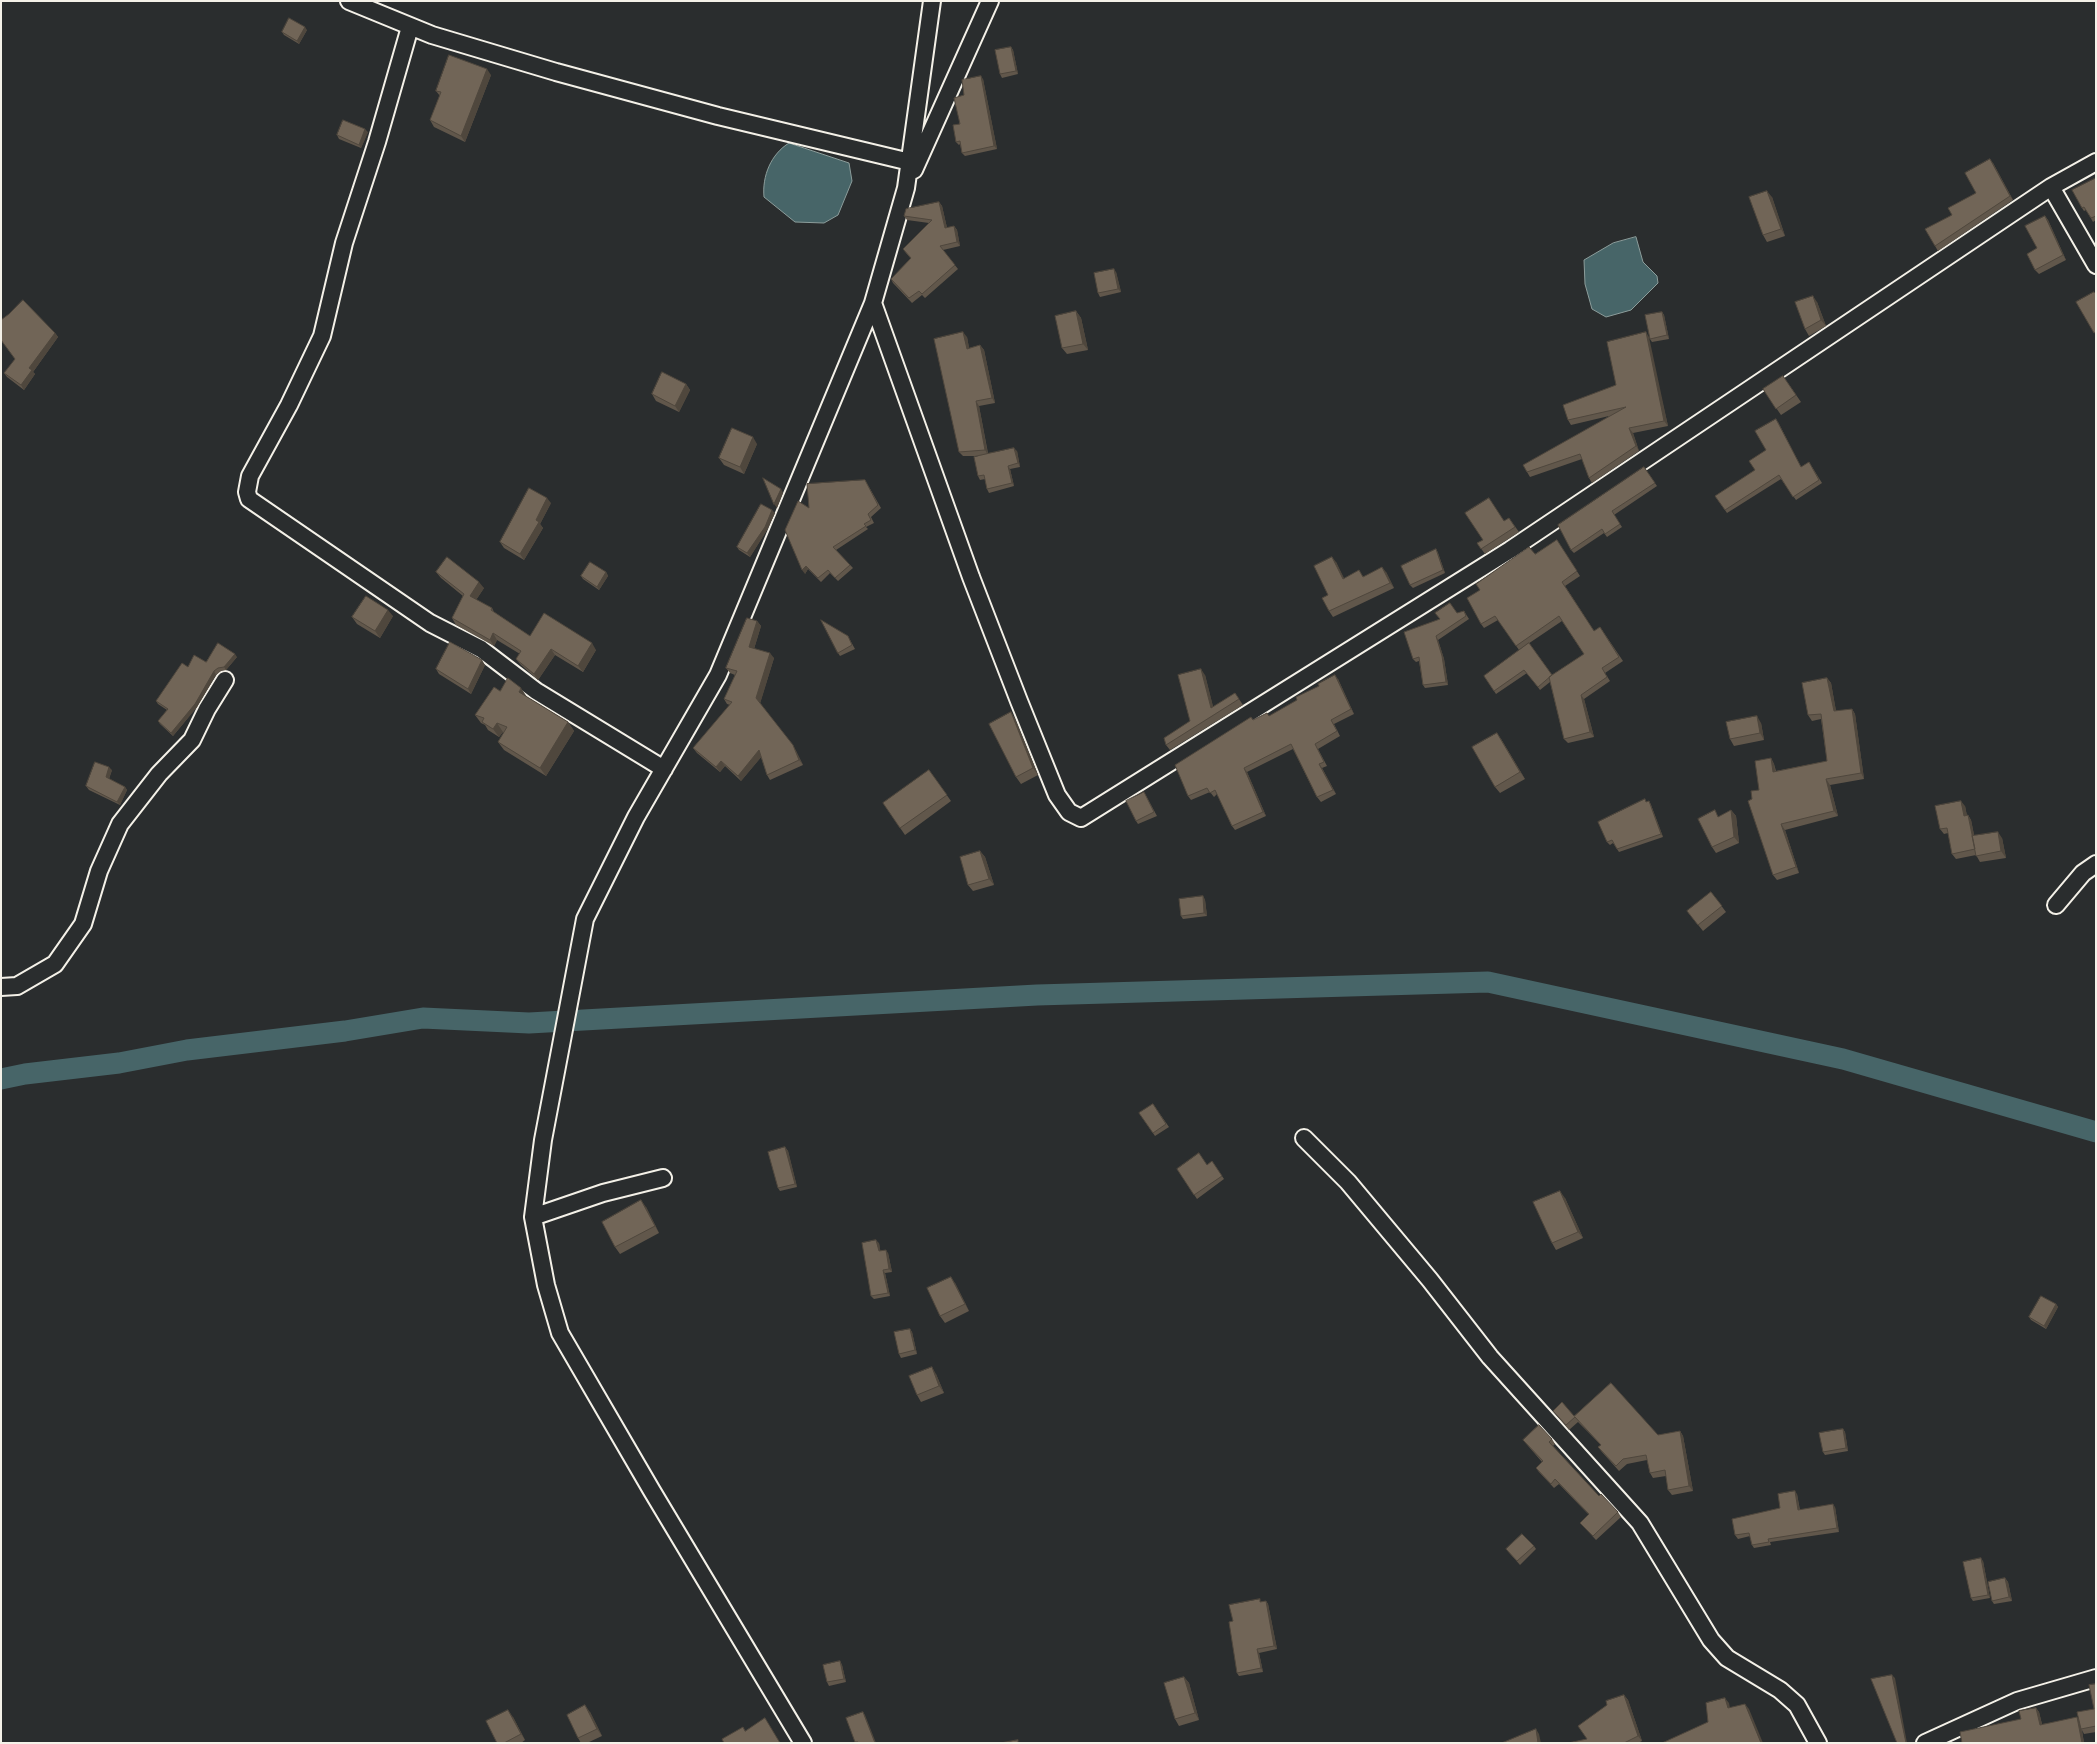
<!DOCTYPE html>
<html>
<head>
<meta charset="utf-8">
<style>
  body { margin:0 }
  #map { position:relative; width:2097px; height:1744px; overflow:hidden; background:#2a2d2e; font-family:Mali,sans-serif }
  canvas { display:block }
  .frame { position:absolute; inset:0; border:2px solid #f4f1e8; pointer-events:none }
</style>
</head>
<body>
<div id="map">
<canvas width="2097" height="1744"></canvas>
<div class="frame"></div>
</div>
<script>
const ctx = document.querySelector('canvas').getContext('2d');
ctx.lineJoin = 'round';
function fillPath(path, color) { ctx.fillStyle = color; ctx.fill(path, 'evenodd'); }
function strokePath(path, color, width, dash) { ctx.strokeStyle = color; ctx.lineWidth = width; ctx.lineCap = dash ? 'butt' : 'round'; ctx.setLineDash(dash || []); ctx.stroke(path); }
const water = new Path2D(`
  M789,143l60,20 3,18 -14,34 -14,8 -29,-1 -31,-25c-2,-21 7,-43 25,-54z
  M1636,237l7,25 14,14 1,7 -27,27 -25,7 -14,-8 -7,-25 -1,-24 29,-17z`);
fillPath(water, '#476568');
strokePath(water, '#8c9d9b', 1);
strokePath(new Path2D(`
  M1,1079l24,-5 94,-11 68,-13 158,-19 78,-13 106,5 508,-28 451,-13 355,77 253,73`), '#476568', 21);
const street = new Path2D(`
  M349,1l83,34 124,37 162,44 192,46
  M410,27l-33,115 -33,101 -22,93 -33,69 -39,71 -3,16 2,7 181,124 51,26 55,42 128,78
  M914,170l76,-169
  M2051,187l45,78
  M873,303l98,274 48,124 38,94 12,17 12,6 429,-268 541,-363 45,-25
  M2056,905l27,-32 13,-9
  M1,987l16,-1 38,-22 28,-40 16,-53 21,-47 39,-50 33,-34 15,-31 18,-29
  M1304,1138l44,44 82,98 60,77 150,166 71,117 16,18 53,32 17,15 21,38
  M533,1217l70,-24 60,-15
  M803,1743l-151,-252 -92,-158 -14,-48 -13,-68 10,-77 42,-221 51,-102 82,-142 155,-372 33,-115 26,-187
  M1925,1743l92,-42 79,-23`);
strokePath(street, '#f4f1e8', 20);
strokePath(street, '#2a2d2e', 16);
fillPath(new Path2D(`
  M307,30l-8,14 -15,-9 -2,-3z
  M1011,47l2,3 5,24 -16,4 -2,-4z
  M491,75l-26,67 -31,-15 -4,-7 10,-24 -4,-5z
  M983,79l14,70 -32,7 -3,-3 -2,-9 -1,1 -3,-3 8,-47z
  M368,132l-7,16 -22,-9 -2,-4z
  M1993,163l20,37 -75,51 -3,-5 17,-31 24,-22z
  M2096,178v42l-3,2 -7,-12 -2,1 -2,-3z
  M1772,197l13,39 -18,6 -4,-7z
  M939,202l3,4 5,22 7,-2 3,4 3,16 -17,4 15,19 -33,29 -3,-3 -10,8 -19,-20 -2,-4 20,-20 -8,-10 26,-26 -22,-3 -3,-4z
  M2045,216l3,4 18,40 -27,14 -4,-4 2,-22z
  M1116,272l5,20 -21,5 -2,-4z
  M1817,302l9,24 -17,10 -4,-7z
  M1076,311l5,7 7,32 -21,4 -5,-6z
  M1662,312l2,3 5,24 -17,3 -2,-3z
  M1646,332l22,94 -35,7 6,18 -47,32 -3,-5 -7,-19 -52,18 -3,-5 82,-56 -38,9 -3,-5 48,-35z
  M55,333l3,4 -25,35 2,2 -11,16 -17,-13 -3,-4z
  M967,337l2,11 11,-3 4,5 11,53 -16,3 9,47 29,-2 3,16 -10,2 4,17 -25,7 -2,-4 -2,-10 -5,1 -2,-4 1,-20h-16l-4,-4z
  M1783,376l18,26 -20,13 -18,-26z
  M686,384l4,6 -11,22 -23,-11 -4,-7z
  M1778,422l23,45 8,-5 13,21 -26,17 -15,-21 -54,34 -12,-17 40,-26 11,-20z
  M757,444l-13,30 -20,-9 -5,-7z
  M1644,467l13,19 -43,29 8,12 -15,10 -3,-4 -30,20 -3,-3z
  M865,480l16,28 -10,9 3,6 -8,4 2,2 -32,21 17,18 -15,13 -8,-8 -9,9 -13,-13 -3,5 4,-66z
  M551,503l-11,21 3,4 -19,32 -20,-12 -4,-6z
  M775,513l-8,17 -17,27 -11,-7 -2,-3z
  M1509,518l10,14 -34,22 -8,-11 6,-3 21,-19z
  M1557,540l23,36 -15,10 29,45 6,-4 23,34 -18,12 5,8 -26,18 10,38 -26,6 -4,-4 -14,-57 -10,8 -13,-17 -31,21 -12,-18 45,-33 23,32 32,-21 -22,-33 -43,29 -21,-30 -14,8 -3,-4 -1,-34z
  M1436,549l2,4 7,20 -32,15 -3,-3z
  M1336,562l8,17 20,-3 22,-4 8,16 -61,29 -4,-6 -1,-16z
  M436,572l48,16 -8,12 16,8 2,4 36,24 66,14 -13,22 -28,-17 -17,25 -17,-15 -5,-6 4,-5 -23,-14 -3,6 -38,-21 -4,-7 11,-22 -22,-18z
  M606,572l2,4 -9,14 -16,-11 -2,-3z
  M1464,611l5,8 -31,21 6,19 4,26 -23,3 -2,-3 -4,-24 -3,1 -3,-3 27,-40z
  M393,616l-13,22 -23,-14 -5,-7z
  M757,621l4,5 -7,23 20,9 -14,45 36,48 7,14 -33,15 -3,-5 -6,-18 -20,24 -16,-15 -5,6 -23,-19 -4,-5 37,-43 -3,-1 -3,-5 11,-24 -5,-2 -4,-5z
  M850,640l5,9 -15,7 -2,-3z
  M237,657l-11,13 -5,1 -5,4 -19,32 -24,29 -13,-12 -2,-3 9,-11 -9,-6 -2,-3 32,-34 18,-5z
  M485,665l-14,29 -32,-20 -3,-5z
  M1205,675l8,32 22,-14 8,12 -73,45 -4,-5 24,-24z
  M1827,678l4,5 5,28 16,-2 3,5 9,65 -34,6 8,31 -53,14 14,43 -22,7 -4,-5 -21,-76 7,-9 12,-32 3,6 2,7 51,-10 -6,-42 -9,2 -4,-6z
  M1338,679l16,35 -20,10 6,12 -22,13 9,17 -5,2 14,26 -15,8 -4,-5 -24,-48 -46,23 19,44 -31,14 -3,-4 -15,-32 -3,3 -4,-5 -19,8 -3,-4 65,-76 16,-4z
  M500,691l27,6 41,25 6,9 -28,45 -42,-26 -6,-8 6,-10h-1l-4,5 -11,-7 -3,-5 -4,-2 -6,-8z
  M1011,712l4,7 23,56 -17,9 -5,-7z
  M1761,723l3,17 -30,6 -4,-7z
  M1501,739l24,40 -25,14 -5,-6z
  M112,770l-3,9 16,8 2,3 -7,15 -31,-15 -3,-4z
  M929,770l22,31 -46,34 -22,-32z
  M1144,792l13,24 -19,8 -2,-3z
  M1649,801l2,4 12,32 -44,15 -6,-9 -3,2 -3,-3z
  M1965,806l2,10 1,-1 3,5 3,15 28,3 4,20 -26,4 -4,-7 -20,4 -4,-5 -4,-21 -4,1 -4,-5z
  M1731,810l5,6 3,27 -23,10 -4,-6 7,-30z
  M980,851l5,6 9,28 -21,6 -5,-6z
  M1711,892l15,20 -23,19 -16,-20z
  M1203,896l2,4 2,16 -24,3 -2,-3z
  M1153,1104l16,23 -14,9 -16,-23z
  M785,1147l3,4 9,36 -17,4 -2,-3z
  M1212,1161l12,18 -27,20 -20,-30 30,-4z
  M1565,1198l18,40 -27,12 -4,-7z
  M646,1207l13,26 -39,21 -5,-7z
  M879,1243l1,8 8,2 4,19 -7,1 5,23 -16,3 -3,-3z
  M955,1283l14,28 -24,12 -5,-7z
  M2056,1304l2,3 -12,22 -15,-9 -2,-3z
  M910,1329l2,3 5,22 -16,4 -2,-4z
  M936,1374l8,19 -23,9 -4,-7z
  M1553,1411l105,24 22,-4 3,5 10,55 -21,4 -4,-5 -2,-14 -13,2 -3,-5 -3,-13 -20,4 -8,7 -17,-19 -4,-5 3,-2 -23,-23 -9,8z
  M1843,1429l2,3 3,19 -23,4 -2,-3z
  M1552,1439l3,5 -2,2 46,50 19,16 3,5 -25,23 -16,-17 9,-8 -30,-31 -5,4 -15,-16 -3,-4 6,-6 -19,-22z
  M1797,1494l3,16 35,-3 4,25 -69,10 1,3 -17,3 -2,-3 -2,-9 -12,3 -3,-4 45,-27z
  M1534,1546l2,3 -16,16 -14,-16z
  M1983,1561l7,37 -17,3 -2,-3z
  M2005,1578l3,4 4,19 -18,3 -2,-3z
  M1266,1601l2,3 9,45 -18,4 4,19 -24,4 -2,-3 -4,-52 29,-19z
  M840,1661l2,4 4,17 -17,4 -2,-4z
  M1184,1677l5,6 10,37 -20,6 -4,-7z
  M2096,1684v48l-12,2 -2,-4 2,13 -63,-24 15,-11 3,4 3,12 37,-4 15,-11z
  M1624,1695l4,5 14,41 -4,2h-70l19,-4z
  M590,1712l12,24 -15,7h-6l-3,-5z
  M513,1717l12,23 -4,3h-24z`), '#61574b');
fillPath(new Path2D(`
  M305,27l2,3 -8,14 -2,-3z
  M1011,47l2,3 5,24 -2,-3z
  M487,69l4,6 -26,67 -4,-6z
  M981,76l2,3 14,70 -3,-3z
  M365,129l3,3 -7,16 -2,-3z
  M1990,159l3,4 20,37 -3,-4z
  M1767,191l5,6 13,39 -4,-7z
  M939,202l3,4 6,26 -3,-4z
  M2045,216l3,4 18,40 -3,-5z
  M954,226l3,4 3,16 -3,-4z
  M1114,269l2,3 5,20 -3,-3z
  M1813,296l4,6 9,24 -5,-6z
  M1076,311l5,7 7,32 -5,-6z
  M1662,312l2,3 5,24 -2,-4z
  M963,332l4,5 3,16 -3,-4z
  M1646,332l3,5 19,89 -4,-5z
  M55,333l3,4 -25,35 2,2 -11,16 -3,-5 8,-17z
  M980,345l4,5 11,53 -3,-5z
  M686,384l4,6 -11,22 -4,-6z
  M976,401l3,5 9,49 -3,-5z
  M1629,428l4,5 6,18 -3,-5z
  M753,437l4,7 -13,30 -4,-7z
  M1014,448l3,3 3,16 -2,-4z
  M1008,466l2,3 4,17 -2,-3z
  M781,489l2,4 -6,15 -3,-4z
  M547,498l4,5 -11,21 3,4 -19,32 -4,-6 16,-34z
  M772,510l3,3 -8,17 -17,27 -3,-4z
  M1436,549l2,4 7,20 -2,-3z
  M1332,557l4,5 11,22 -4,-5z
  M806,566l2,3 -3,5 -3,-4z
  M1382,567l4,5 8,16 -4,-5z
  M606,572l2,4 -9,14 -2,-3z
  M479,582l5,6 -10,15 -4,-7z
  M388,610l5,6 -13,22 -5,-7z
  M757,621l4,5 -8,26 -4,-5z
  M493,633l4,7 -3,6 -4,-6z
  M1436,636l2,4 6,19 4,26 -2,-3z
  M592,643l4,7 -13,22 -5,-6z
  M551,649l4,6 -17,25 -4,-6z
  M770,653l4,5 -14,46 -4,-6z
  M235,654l2,3 -11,13 -2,-3z
  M482,660l3,5 -14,29 -3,-5z
  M1201,669l4,6 10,39 -4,-6z
  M214,671l2,4 -19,32 -24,29 -2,-3z
  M1335,675l3,4 16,35 -3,-5z
  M1827,678l4,5 6,34 -3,-6z
  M521,688l6,9 -8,-5z
  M1581,695l3,4 10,38 -4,-5z
  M1852,709l3,5 9,65 -3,-6z
  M1011,712l4,7 23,56 -5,-7z
  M1757,716l4,7 3,17 -4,-7z
  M568,722l6,9 -28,45 -6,-8z
  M497,723l6,9 -4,5 -6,-8z
  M1497,733l4,6 24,40 -5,-7z
  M793,745l10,20 -4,-5z
  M759,750l4,5 -22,26 -3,-5z
  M1771,758l3,6 2,13 -3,-5z
  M721,761l4,5 -5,6 -4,-5z
  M1319,764l3,4 14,26 -3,-4z
  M109,767l3,3 -4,11 -2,-4z
  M1244,768l3,4 19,44 -3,-4z
  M1826,779l4,6 8,31 -4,-5z
  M125,787l2,3 -7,15 -3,-3z
  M1649,801l2,4 12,32 -2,-3z
  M1961,801l4,5 3,15 -4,-5z
  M1731,810l5,6 3,27 -5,-6z
  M1968,815l3,5 7,34 -3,-5z
  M1781,824l4,6 14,43 -3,-6z
  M1998,832l4,6 4,20 -5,-7z
  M980,851l5,6 9,28 -5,-6z
  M1203,896l2,4 2,16 -3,-3z
  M785,1147l3,4 9,36 -2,-3z
  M1560,1191l5,7 18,40 -5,-6z
  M641,1200l5,7 13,26 -4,-7z
  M876,1240l3,3 2,11 -2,-3z
  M886,1250l2,3 4,19 -3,-3z
  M883,1270l2,3 5,23 -2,-3z
  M951,1277l4,6 14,28 -4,-7z
  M2056,1304l2,3 -12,22 -2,-3z
  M910,1329l2,3 5,22 -2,-4z
  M932,1367l4,7 8,19 -5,-7z
  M1843,1429l2,3 3,19 -2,-3z
  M1680,1431l3,5 10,55 -4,-5z
  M1795,1491l2,3 3,19 -2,-3z
  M1833,1504l2,3 4,25 -2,-4z
  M1981,1558l2,3 7,37 -2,-3z
  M2005,1578l3,4 4,19 -3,-4z
  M1266,1601l2,3 9,45 -3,-3z
  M1257,1649l2,4 4,19 -2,-4z
  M840,1661l2,4 4,17 -2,-3z
  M1892,1675l3,3 12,65h-1z
  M1184,1677l5,6 10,37 -4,-7z
  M1624,1695l4,5 14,41 -4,-5z
  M1725,1698l4,5 2,10 -3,-5z
  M1745,1704l4,5 14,34h-2z
  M585,1705l5,7 12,24 -5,-7z
  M2036,1708l3,4 4,17 -3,-4z
  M508,1710l5,7 12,23 -4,-6z
  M863,1712l2,3 11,28h-1z
  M2077,1717l3,4 4,22h-2z
  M1536,1729l3,5 2,9h-3z`), '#4f473d');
const building = new Path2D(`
  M289,18l16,9 -8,14 -15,-9z
  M1011,47l5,24 -16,3 -5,-24z
  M449,55l38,14 -26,67 -31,-16 11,-28 -5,-1z
  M981,76l13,70 -32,7 -2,-12 -4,1 -3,-17 7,-1 -6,-26 10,-3 -2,-15z
  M343,120l22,9 -6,16 -22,-10z
  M1990,159l20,37 -75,50 -10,-17 27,-14 -4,-7 28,-15 -11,-20z
  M2096,178v38l-5,2 -7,-11 -2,1 -10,-18z
  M1767,191l14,38 -18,6 -14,-38z
  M939,202l6,26 9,-2 3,16 -17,4 15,19 -33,29 -3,-3 -10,7 -18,-19 20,-21 -8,-9 29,-29 -28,-4 2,-7z
  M2045,216l18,39 -28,15 -8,-16 10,-6 -12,-22z
  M1114,269l4,20 -20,4 -4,-20z
  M2094,292l2,2v38l-2,1 -18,-31z
  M1813,296l8,24 -16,9 -10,-27z
  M23,300l32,33 -26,35 3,2 -11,15 -17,-12 11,-14 -14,-19v-20l8,-6z
  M1076,311l7,33 -21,4 -7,-32z
  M1662,312l5,23 -17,4 -5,-24z
  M963,332l4,17 13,-4 12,53 -16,3 9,49 -26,2 -25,-113z
  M1646,332l18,89 -35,7 7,18 -47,32 -9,-24 -53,18 -4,-7 103,-58 -58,13 -5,-15 53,-20 -9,-43z
  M662,372l24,12 -11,22 -23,-12z
  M1783,376l13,19 -20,14 -13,-20z
  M1776,419l25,48 8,-5 10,18 -26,17 -14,-22 -54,35 -10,-14 40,-26 -6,-9 17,-11 -11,-19z
  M732,428l21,9 -13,30 -21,-9z
  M1014,448l4,15 -10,3 4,17 -25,6 -3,-14 -6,1 -4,-19z
  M1644,467l11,16 -43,28 8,13 -15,10 -3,-5 -31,21 -13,-25z
  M763,478l18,11 -7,15z
  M865,480l13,25 -10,9 3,6 -7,4 2,2 -33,21 17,18 -15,13 -7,-8 -10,8 -12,-12 -4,4 -17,-40 13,-29 11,7 -2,-24z
  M529,488l18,10 -11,22 3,2 -19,32 -20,-12z
  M1489,498l15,23 5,-3 6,9 -34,22 -4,-6 6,-3 -18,-27z
  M761,504l11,6 -7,17 -18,26 -10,-6z
  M1557,540l20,31 -15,11 32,49 6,-4 19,30 -17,11 5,9 -26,18 9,37 -26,7 -15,-62 35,-23 -25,-38 -43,30 -21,-30 -14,8 -14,-26 13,-8 -4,-6 53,-37 6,7z
  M1436,549l7,21 -33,15 -9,-19z
  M447,557l32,25 -9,14 22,12 -1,2 39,26 14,-23 48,30 -14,23 -27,-17 -17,25 -18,-15 5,-8 -28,-18 -3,7 -38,-22 12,-24 -28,-22z
  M1332,557l11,22 16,-9 4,7 19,-10 8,16 -61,28 -7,-13 6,-3 -14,-29z
  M590,562l16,10 -9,15 -16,-11z
  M366,596l22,14 -13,21 -23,-14z
  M1450,603l7,10 7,-2 2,5 -30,20 6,20 4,26 -23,3 -4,-28 -6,2 -9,-27 36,-13 -5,-6z
  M747,618l10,3 -8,26 21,6 -14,45 37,47 6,15 -32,15 -8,-25 -21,26 -17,-15 -5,6 -23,-19 39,-46 -8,-3 13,-28 -11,-3z
  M821,620l27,16 4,9 -14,8z
  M450,642l32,18 -14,29 -32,-20z
  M218,643l17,11 -11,13 -6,1 -4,3 -19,33 -24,29 -13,-12 10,-12 -12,-8 26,-38 6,4 6,-12 12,7z
  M1529,643l23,32 -14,12 -14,-17 -30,21 -10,-15z
  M1201,669l10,39 24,-15 4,6 -73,46 -2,-7 26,-17 -12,-46z
  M1335,675l16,34 -20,11 6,11 -22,13 9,18 -5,2 14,26 -16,7 -26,-53 -47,24 19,44 -31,14 -17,-36 -5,3 -3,-5 -19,8 -13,-31 76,-48 2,3 14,-7 2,3 28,-16 -1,-3 23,-11 -1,-2z
  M508,678l13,10 -2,4 49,30 -28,46 -42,-26 9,-15 -10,-4 -4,6 -11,-7 2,-4 -9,-3 19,-28 6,4z
  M1827,678l7,33 18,-2 9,64 -35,6 8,32 -53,13 15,43 -23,8 -25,-74 4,-2 -1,-8 8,-1 -4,-29 16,-3 2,14 54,-11 -6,-47 -13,1 -6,-32z
  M1011,712l22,56 -17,9 -27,-53z
  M1757,716l3,17 -30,6 -4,-17z
  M1497,733l23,39 -25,15 -23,-40z
  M95,762l14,5 -3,10 19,10 -8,15 -31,-16z
  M929,770l18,25 -47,33 -17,-25z
  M1144,792l10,20 -18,9 -10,-20z
  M1645,799l1,3 3,-1 12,33 -44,15 -5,-9 -5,2 -9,-20z
  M1961,801l3,15 4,-1 7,34 -23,5 -5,-26 -7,1 -5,-23z
  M1715,810l3,7 13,-7 3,27 -22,10 -14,-28z
  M1998,832l3,19 -25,5 -4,-20z
  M980,851l9,28 -21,6 -8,-28z
  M1711,892l11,14 -24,19 -11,-14z
  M1203,896l1,17 -23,3 -2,-17z
  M1153,1104l13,20 -13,9 -14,-20z
  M785,1147l10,37 -17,4 -10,-36z
  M1199,1153l8,12 5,-4 10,15 -28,19 -17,-26z
  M1560,1191l18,41 -26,11 -19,-41z
  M641,1200l14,26 -40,21 -13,-25z
  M876,1240l3,11 7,-1 3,19 -6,1 5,23 -17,3 -9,-53z
  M951,1277l14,27 -25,12 -13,-28z
  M2041,1296l15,8 -12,22 -15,-9z
  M910,1329l5,21 -16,4 -5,-22z
  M932,1367l7,19 -22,9 -8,-19z
  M1611,1383l47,52 22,-4 9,55 -21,4 -3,-20 -15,3 -4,-18 -23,4 -7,7 -18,-19 3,-2 -26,-28 -9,8 -13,-14 9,-9 12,14z
  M1539,1425l13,14 -3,3 50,54 2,-2 17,18 -25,24 -13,-13 9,-9 -34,-35 -4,5 -15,-16 7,-7 -20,-21z
  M1843,1429l3,19 -23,4 -4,-19z
  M1795,1491l3,19 35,-6 4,24 -69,11 1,3 -17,3 -3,-12 -14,2 -3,-16 48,-11 -2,-14z
  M1522,1534l12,12 -17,15 -11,-12z
  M1981,1558l7,37 -17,3 -8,-36z
  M2005,1578l4,19 -17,4 -4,-19z
  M1260,1599v3l6,-1 8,45 -17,3 4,19 -24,5 -8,-51 4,-1 -4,-16z
  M840,1661l4,18 -17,3 -4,-17z
  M1892,1675l14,68h-9l-26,-64z
  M1184,1677l11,36 -20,6 -11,-36z
  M2096,1684v42l-15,3 -4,-17 17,-3 -5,-24z
  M1624,1695l14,41 -14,7h-56l19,-4 -9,-13 29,-21 -1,-4z
  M1725,1698l3,10 17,-4 16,39h-99l46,-21 -2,-19z
  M585,1705l12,24 -19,9 -11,-23z
  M2036,1708l4,17 37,-8 5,26h-120l-2,-11 61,-13 -2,-8z
  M508,1710l13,24 -17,9h-7l-11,-22z
  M863,1712l12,31h-16l-1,-1h-3l-9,-24z
  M765,1718l15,25h-56l-2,-4 21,-12 2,4z
  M1536,1729l2,14h-36z
  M1018,1740v3h-17z`);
fillPath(building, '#716557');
strokePath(building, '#4f473d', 1);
</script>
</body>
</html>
